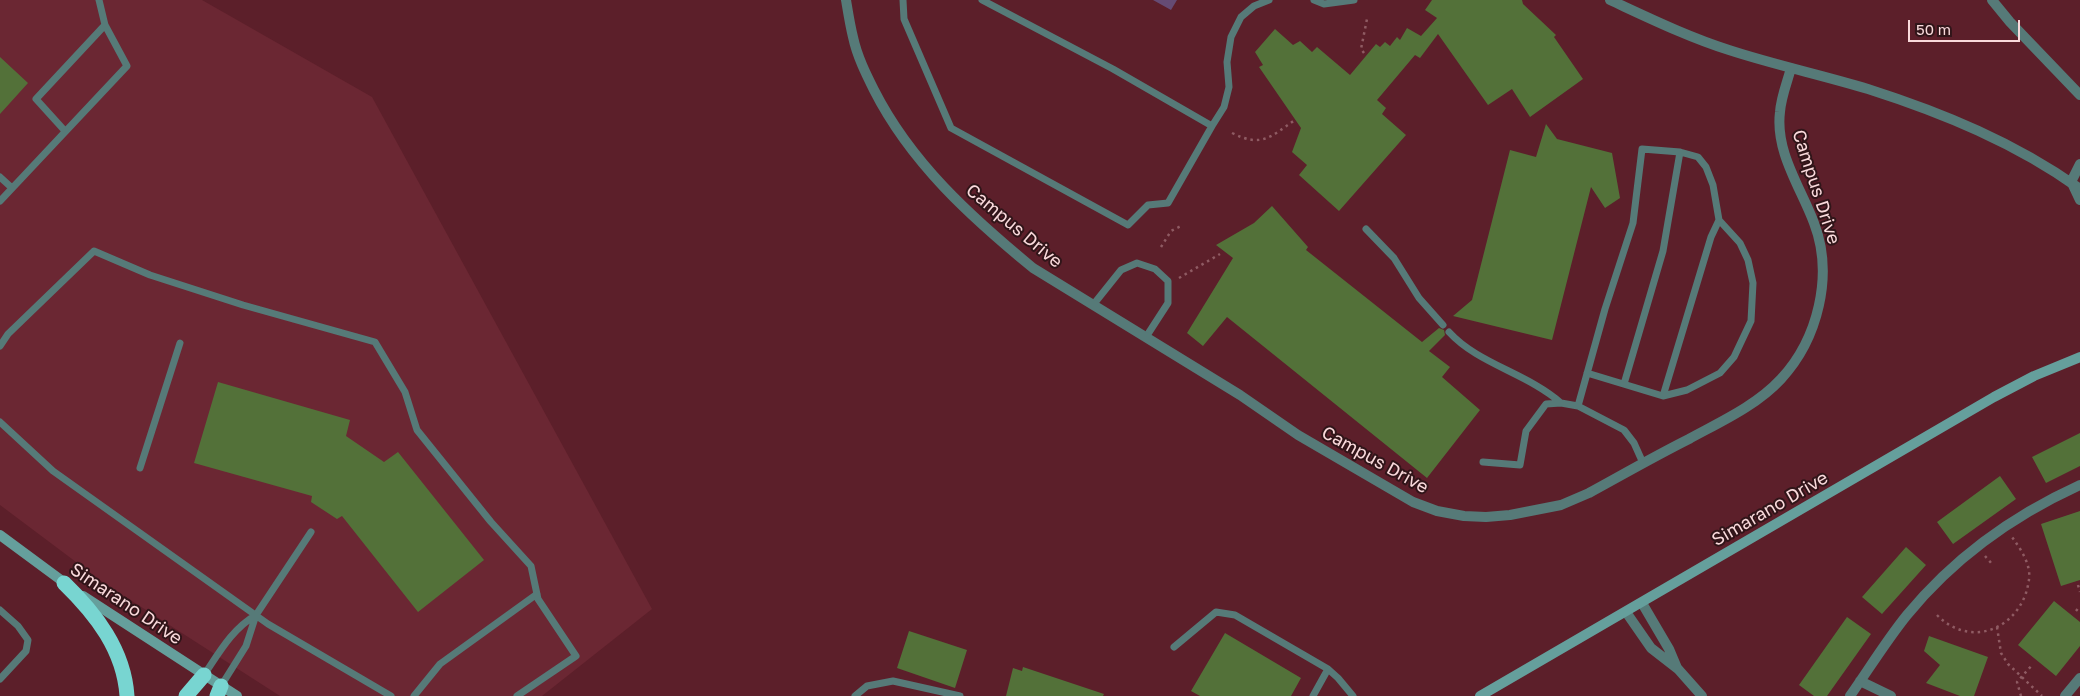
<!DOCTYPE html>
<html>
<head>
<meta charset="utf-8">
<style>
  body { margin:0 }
  #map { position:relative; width:2080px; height:696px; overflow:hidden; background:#5c1f2a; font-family:"Golos Text",sans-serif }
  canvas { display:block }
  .scale { position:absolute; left:1908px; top:20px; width:112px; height:22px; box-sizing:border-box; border:2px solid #fadadc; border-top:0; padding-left:6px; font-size:15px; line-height:18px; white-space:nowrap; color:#fadadc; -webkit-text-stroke:4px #301519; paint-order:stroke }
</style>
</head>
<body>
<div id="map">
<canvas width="2080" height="696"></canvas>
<div class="scale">50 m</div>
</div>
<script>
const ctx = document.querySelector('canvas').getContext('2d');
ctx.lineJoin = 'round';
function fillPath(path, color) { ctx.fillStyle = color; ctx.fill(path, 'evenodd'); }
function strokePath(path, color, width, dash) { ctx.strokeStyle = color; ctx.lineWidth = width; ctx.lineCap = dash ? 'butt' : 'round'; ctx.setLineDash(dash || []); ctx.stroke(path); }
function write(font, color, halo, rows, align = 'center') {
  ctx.font = font + ' "Golos Text",sans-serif'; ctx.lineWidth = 4; ctx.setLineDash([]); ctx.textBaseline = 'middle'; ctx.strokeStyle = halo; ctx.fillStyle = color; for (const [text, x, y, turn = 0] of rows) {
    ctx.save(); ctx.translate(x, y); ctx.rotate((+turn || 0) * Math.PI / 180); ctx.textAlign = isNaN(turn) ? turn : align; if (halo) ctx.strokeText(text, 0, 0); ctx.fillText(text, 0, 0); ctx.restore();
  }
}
fillPath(new Path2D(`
  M0,0h202l170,97 280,512 -110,87h-262l-176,-113 -104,-78z`), '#6b2733');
fillPath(new Path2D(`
  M1153,0h24l-6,10z`), '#654b74');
fillPath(new Path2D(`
  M1432,0h90l1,4 33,31 -2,2 29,42 -53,38 -18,-28 -24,16 -50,-71 -18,24 -5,-3 -38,45 9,8 -4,6 24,21 -67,76 -40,-36 8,-10 -15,-13 9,-24 -42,-61 4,-2 -8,-13 20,-23 18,16 7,-4 12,11 5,-5 33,28 26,-31 4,3 5,-5 5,4 7,-9 3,3 7,-12 14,8 16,-18 -12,-8z
  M0,57l28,26 -28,31z
  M1546,124l11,15 55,14 8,45 -15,10 -14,-21 -39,153 -99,-24 19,-16 38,-150 26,7z
  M1272,206l36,41 -2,3 116,92 17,-14 5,2 1,5 -16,16 21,16 -8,10 38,33 -53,68 -200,-161 -24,29 -16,-13 46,-75 -17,-13 38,-22z
  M218,382l132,38 -4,16 38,26 14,-10 86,108 -66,52 -76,-96 -5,3 -26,-17 1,-6 -118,-33z
  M2080,433v33l-34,17 -14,-26z
  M2000,476l16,23 -63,45 -16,-22z
  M2080,511v69l-19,6 -20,-62z
  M1906,547l20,18 -44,49 -20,-17z
  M2054,601l26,21v24l-24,30 -38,-31z
  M1847,617l24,17 -44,62h-13l-15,-11z
  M909,631l58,19 -12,38 -58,-20z
  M1225,633l76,45 -10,18h-91l-9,-5z
  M1929,636l59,21 -14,39h-14l-34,-13 14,-18 -16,-14z
  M1023,667l81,27 -1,2h-97l7,-28 9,3z`), '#537139');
strokePath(new Path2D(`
  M1364,53l-3,-4 6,-30
  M1232,133c30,15 38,4 63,-13
  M1161,247l10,-16 10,-5
  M1179,278l41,-24
  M1985,556l7,8
  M2078,585l2,7
  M2076,611l4,-5
  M1937,615c30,31 75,18 89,-22 2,-7 4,-15 3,-22 -2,-13 -10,-24 -17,-34
  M1997,627l4,26 7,11 34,32
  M2021,696l-4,-14 16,-18`), '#8f5b63', 2.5, [2.5, 4]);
strokePath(new Path2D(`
  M903,0l1,19 47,109 177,97 20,-20 20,-2 44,-77 -99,-57 -131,-69
  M1314,0l10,4 30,-4
  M1212,126l12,-19 5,-20 -2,-25 4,-25 10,-20 13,-11 15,-6
  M65,131l-29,-32 69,-74
  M0,177l12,11
  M0,201l127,-135 -22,-41 -6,-25
  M1366,229l28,29 25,40 24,27
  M1093,305l28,-35 16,-7 18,6 13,12v22l-22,34
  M1449,332c29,32 78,41 112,71
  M0,346l8,-12 86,-83 56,24 93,30 132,37 30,50 12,38 74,92 40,44 7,33 38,57 -59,40
  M1587,373l76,23 24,-6 33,-17 14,-16 17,-36 2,-38 -5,-23 -8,-17 -21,-23 -6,-35 -7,-18 -8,-10 -18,-5 -38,-3 -9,74 -28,86 -27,97 46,24 10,13 9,20
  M1624,384l39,-133 17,-99
  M1663,396l48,-159 8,-17
  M0,422l53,49 215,153 123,72
  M1483,462l37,3 6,-34 20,-27 15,-1 17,3
  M140,468l40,-125
  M0,610l18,16 10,14 -2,11 -26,28
  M1174,647l42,-35 19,3 93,54 10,9 15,18
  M204,675c15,-22 28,-46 52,-60
  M221,686l25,-40 10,-31 55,-83
  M414,696l26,-32 97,-70
  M855,696l12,-10 26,-5 67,15
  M1313,696l15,-27`), '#567a78', 7);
strokePath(new Path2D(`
  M846,0c2,12 4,25 7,37 4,19 13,37 21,53 37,73 97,127 159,178l207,127 58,40 115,67 24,9 27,5 22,1 24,-2 51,-10 28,-12c33,-18 66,-37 100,-54 31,-17 67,-33 92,-60 37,-40 53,-104 33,-156 -13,-35 -39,-71 -34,-111 1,-15 7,-29 11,-44
  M1610,0c39,18 78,37 119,50 46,15 93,25 139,39 75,24 148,54 212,100
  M1992,0l18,22 70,73
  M2071,182l9,-18
  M2072,183l8,17
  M1642,603l27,46 8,19
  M1626,612l25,36 27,21 24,27
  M1860,681l31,15
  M1850,696c19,-27 36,-55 57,-81 46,-56 107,-100 173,-130
  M2065,696l15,-18`), '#567a78', 10);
strokePath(new Path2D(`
  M0,535l69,51
  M83,596l154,100
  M1480,696l514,-299 40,-21 46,-19`), '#659f9c', 10);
strokePath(new Path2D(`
  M64,583c32,31 60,67 63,113
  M186,696l18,-21
  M217,696l4,-10`), '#78d5d1', 15);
write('18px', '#fadadc', '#301519', [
  ["Campus Drive",1816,187,72],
  ["Campus Drive",1014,226,40],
  ["Campus Drive",1375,460,29],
  ["Simarano Drive",1770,509,-30],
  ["Simarano Drive",126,604,34]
]);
</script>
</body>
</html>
